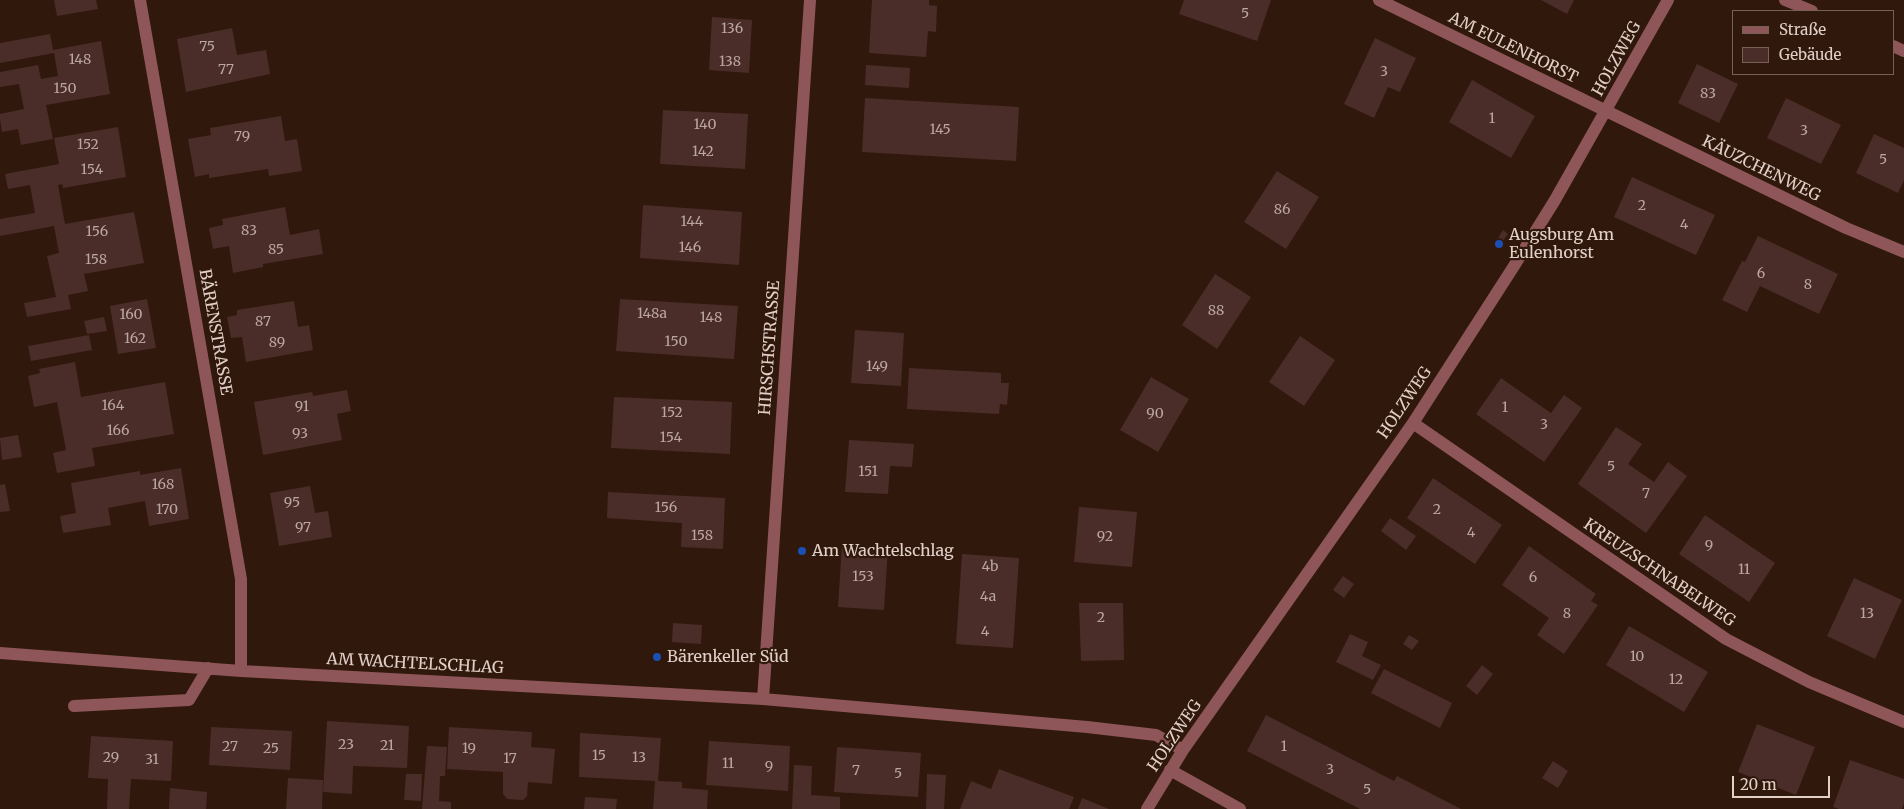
<!DOCTYPE html>
<html>
<head>
<meta charset="utf-8">
<style>
  body { margin:0 }
  #map { position:relative; width:1904px; height:809px; overflow:hidden; background:#30180c; font-family:Merriweather,serif }
  canvas { display:block }
  .legend { position:absolute; left:1732px; top:10px; width:162px; height:65px; box-sizing:border-box; background:#30180c; border:1px solid #776157; margin:0; padding:6px 9px; list-style:none; font-size:15px; color:#e1cfc8 }
  .legend li { display:flex; align-items:center; gap:10px; height:25px }
  .legend b { width:25px; border:1px solid #776157 }
  .scale { position:absolute; left:1732px; top:776px; width:98px; height:22px; box-sizing:border-box; border:2px solid #e1cfc8; border-top:0; padding-left:6px; font-size:15px; line-height:18px; white-space:nowrap; color:#e1cfc8; -webkit-text-stroke:4px #30180c; paint-order:stroke }
</style>
</head>
<body>
<div id="map">
<canvas width="1904" height="809"></canvas>
<ul class="legend">
<li><b style="height:6px;background:#8e5658"></b>Straße</li>
<li><b style="height:14px;background:#4a2d28"></b>Gebäude</li>
</ul>
<div class="scale">20 m</div>
</div>
<script>
const ctx = document.querySelector('canvas').getContext('2d');
ctx.lineJoin = 'round';
function fillPath(path, color) { ctx.fillStyle = color; ctx.fill(path, 'evenodd'); }
function strokePath(path, color, width, dash) { ctx.strokeStyle = color; ctx.lineWidth = width; ctx.lineCap = dash ? 'butt' : 'round'; ctx.setLineDash(dash || []); ctx.stroke(path); }
function write(font, color, halo, rows, align = 'center') {
  ctx.font = font + ' Merriweather,serif'; ctx.lineWidth = 4.5; ctx.setLineDash([]); ctx.textBaseline = 'middle'; ctx.strokeStyle = halo; ctx.fillStyle = color; for (const [text, x, y, turn = 0] of rows) {
    ctx.save(); ctx.translate(x, y); ctx.rotate((+turn || 0) * Math.PI / 180); ctx.textAlign = isNaN(turn) ? turn : align; if (halo) ctx.strokeText(text, 0, 0); ctx.fillText(text, 0, 0); ctx.restore();
  }
}
fillPath(new Path2D(`
  M54,0h42l2,9 -41,7z
  M872,0h57v5l8,1 -1,26 -8,-1 -2,26 -57,-4z
  M1184,0h87l-14,41 -78,-27z
  M1541,0h33l-7,14z
  M712,17l40,3 -3,53 -40,-3z
  M232,28l5,27 29,-5 4,24 -84,18 -9,-53z
  M50,34l3,16 48,-9 9,53 -64,11 7,34 -32,6 -3,-16 -16,3 -2,-13v-5l24,-5 -5,-25 -19,3v-15l38,-7 3,14 17,-3 -4,-23 -54,10v-20z
  M1375,38l41,20 -16,34 -12,-5 -14,31 -30,-14z
  M1697,64l41,20 -19,39 -41,-20z
  M866,65l44,3 -1,20 -44,-3z
  M1472,80l63,36 -24,42 -62,-36z
  M865,98l154,9 -3,54 -154,-9z
  M1786,98l55,27 -20,39 -54,-26z
  M663,110l85,4 -3,55 -85,-5z
  M281,116l4,25 12,-2 5,32 -33,5 -1,-7 -59,9v-4l-14,3 -7,-38 23,-4 -1,-7z
  M118,127l8,50 -63,11 -1,-4 -4,1 4,23 3,16 69,-12 10,51 -60,11 4,17 -20,4 3,14 -44,8 -3,-14 32,-6 -9,-41 12,-3 -5,-27 -54,10v-17l35,-6 -5,-28 -22,4 -3,-15 54,-10 -5,-26z
  M1874,134l30,14v32l-6,13 -42,-20z
  M1277,171l42,26 -33,52 -42,-27z
  M1632,177l83,38 -19,40 -82,-38z
  M643,205l99,7 -3,53 -99,-7z
  M285,207l5,28 29,-6 4,25 -60,10v3l-30,6 -4,-27 -16,3 -4,-21 14,-3 -1,-6z
  M1503,230l5,4 -11,15 -4,-3z
  M1758,236l80,38 -19,40 -59,-28 -13,26 -25,-12 20,-39 3,1z
  M1215,274l36,23 -34,52 -35,-24z
  M147,299l9,49 -38,6 -8,-48z
  M620,299l118,7 -4,53 -118,-8z
  M294,301l4,26 11,-2 4,25 -67,12 -4,-25 -11,1 -4,-21 10,-2v-5z
  M104,317l3,14 -20,3 -3,-13z
  M855,330l49,3 -3,53 -50,-3z
  M89,335l3,15 -61,11 -3,-15z
  M1300,336l35,24 -31,46 -35,-24z
  M75,362l6,35 84,-15 9,52 -82,14 3,18 -38,7 -4,-20 13,-3 -9,-48 -23,5 -6,-31 12,-3 -1,-4z
  M909,368l92,5v10h8l-2,22 -7,-1 -1,10 -92,-5z
  M1151,377l38,22 -31,53 -38,-22z
  M1501,378l50,35 13,-18 18,13 -38,54 -68,-48z
  M347,390l4,21 -14,3 5,26 -79,15 -9,-53 58,-10 1,4z
  M614,397l118,5 -2,52 -119,-6z
  M1616,427l26,17 -14,20 26,18 14,-20 19,14 -41,57 -68,-49z
  M18,435l4,22 -20,3 -2,-22z
  M849,440l65,4 -2,23 -22,-1 -2,28 -43,-2z
  M181,468l8,51 -40,7 -4,-25 -37,7 3,17 -48,8 -3,-17 16,-3 -5,-30 69,-12v4z
  M1433,478l69,47 -27,39 -68,-46z
  M5,484l5,27 -10,1v-27z
  M310,486l5,27 13,-2 4,26 -53,9 -9,-53z
  M608,492l117,6 -2,51 -42,-2 1,-24 -75,-5z
  M1079,507l58,5 -5,55 -58,-5z
  M1705,515l70,48 -26,39 -70,-48z
  M1390,518l26,18 -10,14 -25,-19z
  M842,545l46,3 -4,62 -46,-3z
  M1529,546l67,48 -5,7 7,4 -34,49 -27,-19 12,-17 -47,-33z
  M962,554l57,4 -6,90 -57,-4z
  M1343,576l11,8 -10,14 -11,-8z
  M1854,578l48,22 -27,59 -48,-23z
  M1079,603h44l1,57 -43,1z
  M673,623l29,2 -1,19 -29,-2z
  M1629,626l79,46 -24,40 -78,-47z
  M1350,634l18,8 -6,14 19,9 -8,15 -37,-18z
  M1409,635l10,6 -7,9 -9,-6z
  M1482,665l11,9 -16,21 -11,-9z
  M1384,669l68,34 -12,25 -69,-35z
  M1266,715l128,66 3,-5 64,33h-101l-113,-58z
  M327,721l82,5 -2,42 -54,-2 -1,28 -29,-2z
  M1757,724l58,23 -19,48 -58,-23z
  M211,727l81,4 -2,39 -81,-5z
  M449,727l83,5 -1,15 24,2 -3,35 -24,-2 -1,14 -4,4 -16,-1 -4,-5v-22l-56,-3z
  M580,733l81,5 -3,43 24,1v6l26,2 -1,19h-54l2,-28 -76,-4z
  M91,736l82,5 -2,40 -40,-2 -2,30h-22l1,-30 -20,-1z
  M709,741l81,5 -2,45 -82,-6z
  M427,746l20,1 -2,29h-5l-1,25 12,1v7h-29z
  M837,747l84,6 -3,44 -84,-5z
  M1850,760l54,19v24l-2,6h-63l-6,-2z
  M1553,761l15,10 -10,17 -16,-10z
  M794,765l18,1 -1,29 29,2v12h-48z
  M999,769l75,28 -5,12h-109l11,-28 20,8z
  M406,774h16l-1,27 -17,-1z
  M927,774l19,1 -2,34h-18z
  M288,778l35,2 -1,29h-36z
  M170,788l37,4 -1,17h-37z
  M585,797l32,2 -1,10h-32z
  M1082,798l27,11h-31z`), '#4a2d28');
strokePath(new Path2D(`
  M140,0l101,579v92
  M1379,0l467,228 58,24
  M1785,0l27,11
  M1893,46l11,5
  M1413,423l313,216 83,43 95,40
  M0,653l241,18 522,28 324,28 69,8 27,15
  M763,699l47,-699
  M74,706l115,-6 19,-32
  M1170,770l70,39
  M1147,809l36,-59 230,-327 101,-157 41,-66 113,-200`), '#8e5658', 12);
for (const [x, y, r, color] of [
  [1499,244,5,"#1a4fb4"],
  [802,551,5,"#1a4fb4"],
  [657,657,5,"#1a4fb4"]
]) { const dot = new Path2D(); dot.arc(x, y, r, 0, 2 * Math.PI); ctx.fillStyle = color; ctx.fill(dot); strokePath(dot, '#30180c', 2); }
write('14px', '#bba6a0', null, [
  ["5",1245,14],
  ["136",732,29],
  ["75",207,47],
  ["148",80,60],
  ["138",730,62],
  ["77",226,70],
  ["3",1384,72],
  ["150",65,89],
  ["83",1708,94],
  ["1",1492,119],
  ["140",705,125],
  ["145",940,130],
  ["3",1804,131],
  ["79",242,137],
  ["152",88,145],
  ["142",703,152],
  ["5",1883,160],
  ["154",92,170],
  ["2",1642,206],
  ["86",1282,210],
  ["144",692,222],
  ["4",1684,225],
  ["83",249,231],
  ["156",97,232],
  ["146",690,248],
  ["85",276,250],
  ["158",96,260],
  ["6",1761,274],
  ["8",1808,285],
  ["88",1216,311],
  ["148a",652,314],
  ["160",131,315],
  ["148",711,318],
  ["87",263,322],
  ["162",135,339],
  ["150",676,342],
  ["89",277,343],
  ["149",877,367],
  ["164",113,406],
  ["91",302,407],
  ["1",1505,408],
  ["152",672,413],
  ["90",1155,414],
  ["3",1544,425],
  ["166",118,431],
  ["93",300,434],
  ["154",671,438],
  ["5",1611,467],
  ["151",868,472],
  ["168",163,485],
  ["7",1646,494],
  ["95",292,503],
  ["156",666,508],
  ["170",167,510],
  ["2",1437,510],
  ["97",303,528],
  ["4",1471,533],
  ["158",702,536],
  ["92",1105,537],
  ["9",1709,546],
  ["4b",990,567],
  ["11",1744,570],
  ["153",863,577],
  ["6",1533,578],
  ["4a",988,597],
  ["8",1567,614],
  ["13",1867,614],
  ["2",1101,618],
  ["4",985,632],
  ["10",1637,657],
  ["12",1676,680],
  ["23",346,745],
  ["21",387,746],
  ["27",230,747],
  ["1",1284,747],
  ["25",271,749],
  ["19",469,749],
  ["15",599,756],
  ["29",111,758],
  ["13",639,758],
  ["17",510,759],
  ["31",152,760],
  ["11",728,764],
  ["9",769,767],
  ["3",1330,770],
  ["7",856,771],
  ["5",898,774],
  ["5",1367,790]
]);
write('16px', '#e1cfc8', '#30180c', [
  ["AM EULENHORST",1513,48,26],
  ["HOLZWEG",1617,59,-61],
  ["KÄUZCHENWEG",1761,169,26],
  ["BÄRENSTRASSE",215,332,80],
  ["HIRSCHSTRASSE",770,348,-86],
  ["HOLZWEG",1405,403,-56],
  ["KREUZSCHNABELWEG",1659,573,34],
  ["AM WACHTELSCHLAG",415,664,3],
  ["HOLZWEG",1175,736,-56]
]);
write('16px', '#e1cfc8', '#30180c', [
  ["Augsburg Am",1509,235],
  ["Eulenhorst",1509,253],
  ["Am Wachtelschlag",812,551],
  ["Bärenkeller Süd",667,657]
], 'left');
</script>
</body>
</html>
